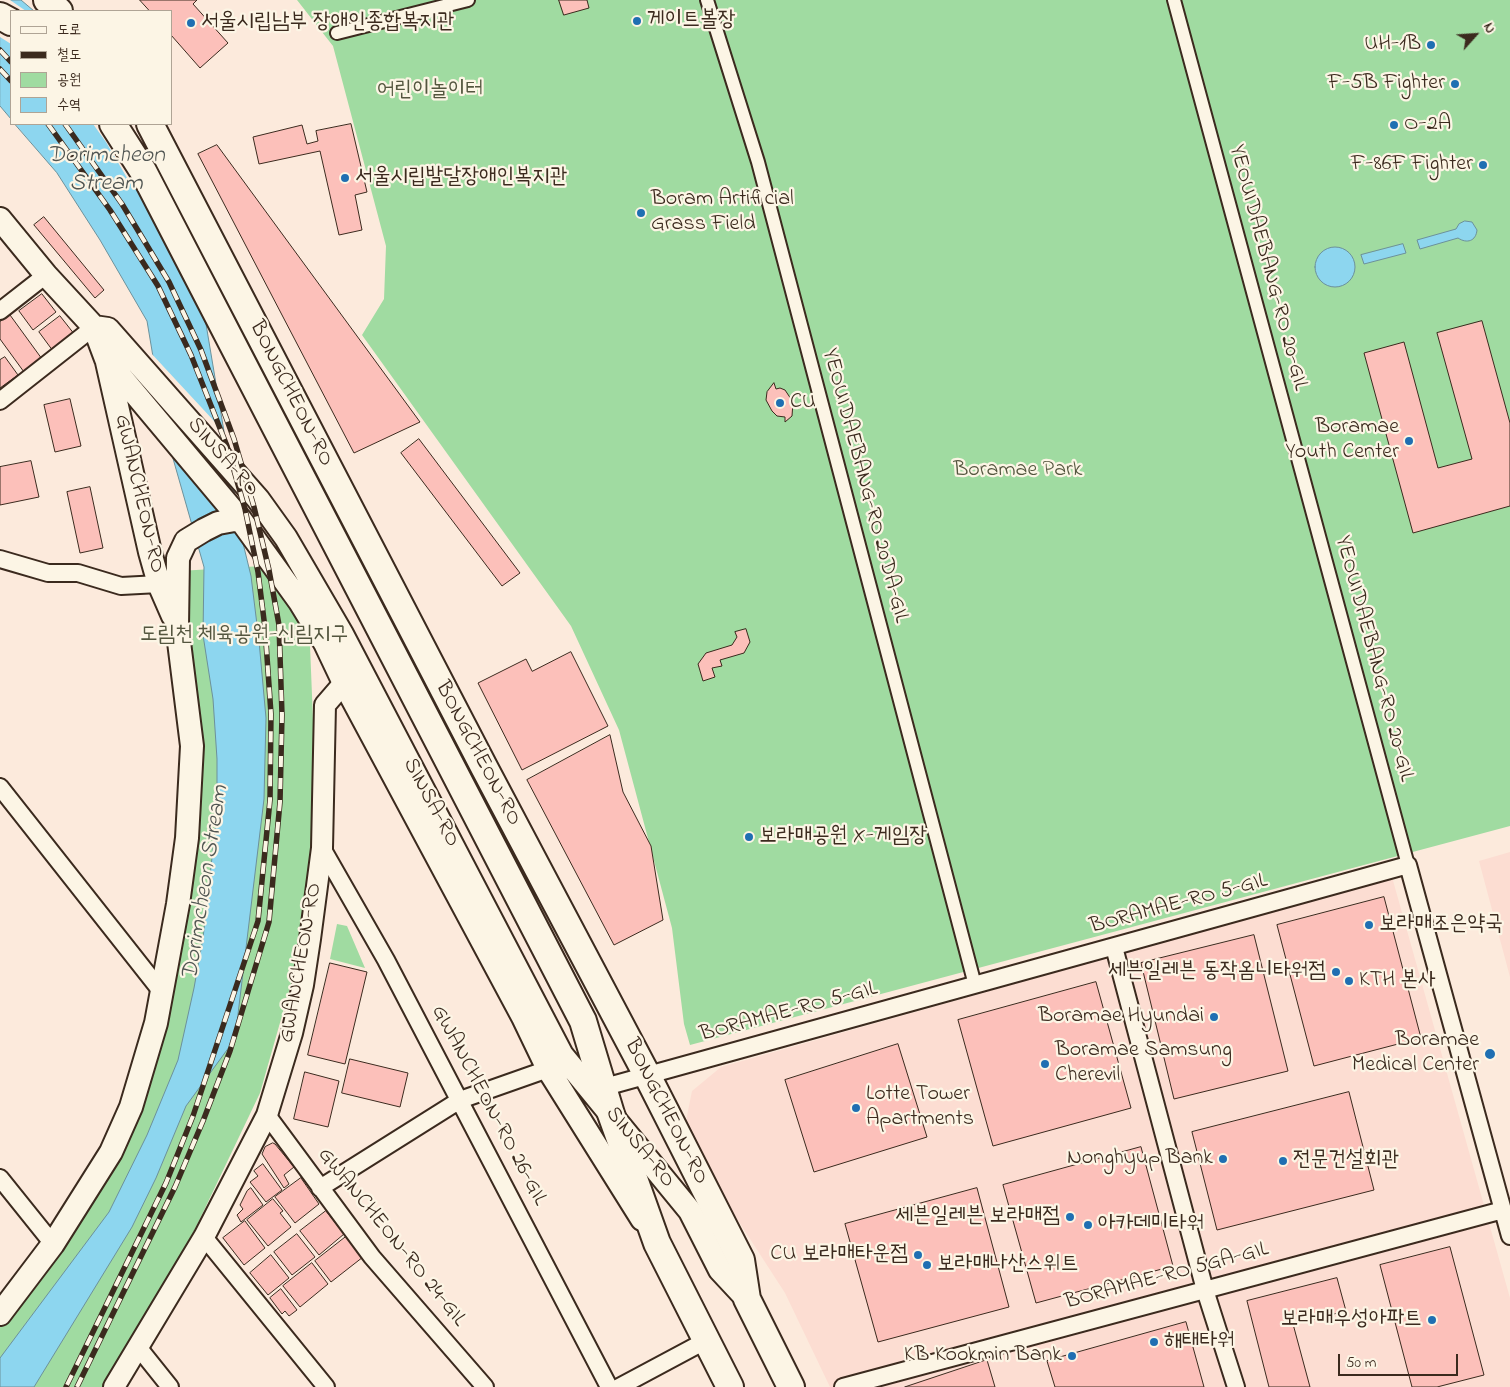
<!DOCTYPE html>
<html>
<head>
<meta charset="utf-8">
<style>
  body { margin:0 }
  #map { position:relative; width:1510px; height:1387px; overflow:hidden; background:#fceadc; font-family:"Indie Flower","Poor Story",sans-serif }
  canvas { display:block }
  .legend { position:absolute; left:10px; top:10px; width:162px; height:115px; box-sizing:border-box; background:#fcf5e5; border:1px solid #afa495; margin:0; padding:6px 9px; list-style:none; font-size:15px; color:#3b2a1e }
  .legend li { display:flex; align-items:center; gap:10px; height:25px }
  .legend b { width:25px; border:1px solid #afa495 }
  .north { position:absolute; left:1450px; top:10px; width:50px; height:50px; -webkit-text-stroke:4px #fcf5e5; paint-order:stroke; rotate:64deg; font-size:14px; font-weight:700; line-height:20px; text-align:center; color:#3b2a1e }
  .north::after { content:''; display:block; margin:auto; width:18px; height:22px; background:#3b2a1e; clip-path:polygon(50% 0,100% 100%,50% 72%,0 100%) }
  .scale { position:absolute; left:1338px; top:1354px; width:120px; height:22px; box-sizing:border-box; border:2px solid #3b2a1e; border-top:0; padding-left:6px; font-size:15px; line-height:18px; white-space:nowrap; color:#3b2a1e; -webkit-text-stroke:4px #fcf5e5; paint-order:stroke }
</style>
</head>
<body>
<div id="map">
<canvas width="1510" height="1387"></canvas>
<ul class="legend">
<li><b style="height:6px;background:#fcf5e5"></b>도로</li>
<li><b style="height:6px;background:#3b2a1e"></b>철도</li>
<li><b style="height:14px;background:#a0dba1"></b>공원</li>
<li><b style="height:14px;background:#8dd6ef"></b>수역</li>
</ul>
<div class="north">N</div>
<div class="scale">50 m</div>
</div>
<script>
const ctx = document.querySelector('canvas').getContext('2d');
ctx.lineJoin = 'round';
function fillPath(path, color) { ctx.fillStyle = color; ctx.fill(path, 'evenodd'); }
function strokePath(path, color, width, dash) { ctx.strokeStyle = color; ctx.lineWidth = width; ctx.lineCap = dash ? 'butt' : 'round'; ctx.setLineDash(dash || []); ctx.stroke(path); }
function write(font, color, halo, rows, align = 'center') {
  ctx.font = font + ' "Indie Flower","Poor Story",sans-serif'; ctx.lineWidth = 4.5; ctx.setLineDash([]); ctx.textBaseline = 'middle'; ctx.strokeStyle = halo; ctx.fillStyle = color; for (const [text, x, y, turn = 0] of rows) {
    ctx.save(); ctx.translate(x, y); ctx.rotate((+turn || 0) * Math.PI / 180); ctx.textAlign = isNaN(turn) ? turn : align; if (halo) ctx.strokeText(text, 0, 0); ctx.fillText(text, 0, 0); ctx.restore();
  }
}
fillPath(new Path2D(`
  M1510,852v125l-31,-116z
  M1392,877l118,421v89h-680l-45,-94 -66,-102 -34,-65 7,-35 29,-24z`), '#fcddd2');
fillPath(new Path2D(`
  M297,0h1213v826l-820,219 -6,-21 -12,-96 -53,-198 -48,-104 -209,-291 22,-36 2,-53 -53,-200z
  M295,564l18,40 -3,41 4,101 1,97 -24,141 -31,109 -64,134 -59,112 -30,48h-107v-67l139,-224 58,-347 -34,-177z
  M337,924l10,2 18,42 -35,-9z`), '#a0dba1');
const water = new Path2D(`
  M0,0h21l13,11h-23v108l-11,-13z
  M15,124h113l58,134 20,66 36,215 9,37 8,65 7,77 -2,81 -29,240 -49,67 -30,72 -24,49 -98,160h-34v-29l109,-146 38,-77 31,-75 16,-72 9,-50 14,-125v-54l-4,-60 -10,-64 1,-68 -38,-133 -19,-113 -47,-81 -43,-67z
  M1465,221l7,1 5,8c-1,11 -10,14 -19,8l-38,11 -3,-9 39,-11 3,-5z
  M1403,244l3,9 -42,11 -3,-9z
  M1315 267a20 20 0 1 1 40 0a20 20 0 1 1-40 0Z`);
fillPath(water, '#8dd6ef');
strokePath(water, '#6c919b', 1);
fillPath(new Path2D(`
  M0,0h10l16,11h-15v33l-11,-7z
  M93,124h38l21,39 -22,20 -24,-41z
  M150,352l77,83 8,45 -60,-65 -5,4 77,128 -79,-95 -5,-18z`), '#fceadc');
const building = new Path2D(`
  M140,0h57l-4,4 35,39 -28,25 -29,-33v-24h-21z
  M559,0h28l2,8 -25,7z
  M351,124l16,68 -12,3 7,35 -23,5 -19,-84 -61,13 -6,-27 49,-12 5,19 11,-3 -2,-10z
  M217,145l203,277 -66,31 -156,-299z
  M44,217l60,73 -9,8 -61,-73z
  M42,294l14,18 -23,18 -14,-19z
  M10,315l32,44 -18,13 -24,-33v-17z
  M60,316l15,19 -22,16 -14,-19z
  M1482,321l28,102v83l-97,27 -49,-180 40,-11 34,126 34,-9 -35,-126z
  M5,357l13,18 -18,13v-28z
  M774,383l2,6 4,-1 5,2 8,12 -1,14 -7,6v-5l-8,-1 -5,-5 -6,-11 1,-8z
  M70,399l11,47 -26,6 -11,-47z
  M419,439l101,134 -18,13 -101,-133z
  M31,461l8,36 -39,8v-38z
  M90,487l13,61 -23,5 -13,-61z
  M746,629l4,13 -6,11 -24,7 2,6 -10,2 3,9 -12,4 -5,-17 8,-11 26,-8 5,-8 -2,-5z
  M571,652l37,74 -86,44 -44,-87 48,-24 6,12z
  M610,735l13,57 28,54 12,74 -49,25 -87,-165z
  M1384,897l37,141 -107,28 -37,-141z
  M1254,935l34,136 -114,28 -33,-136z
  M330,963l37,9 -22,92 -37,-9z
  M1096,982l35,126 -138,38 -35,-126z
  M898,1044l29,93 -113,35 -29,-92z
  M350,1059l58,14 -8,34 -58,-14z
  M305,1072l34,9 -11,46 -34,-8z
  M1349,1092l25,98 -157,40 -25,-98z
  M273,1143l2,1 19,23 -10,8 5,9 -5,4 -22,-34 3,-7z
  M1141,1147l32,119 -137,37 -33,-118z
  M263,1164l19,26 -16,12 -16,-20 8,-6 -4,-5z
  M301,1178l18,26 -24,19 -20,-26z
  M251,1188l12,17 -22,17 -4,-7 6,-6 -3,-4 7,-14z
  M977,1188l32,119 -131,35 -33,-118z
  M273,1199l10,12 -3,2 11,14 -23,19 -21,-26z
  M326,1211l18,23 -25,21 -19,-24z
  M245,1221l20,27 -21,17 -21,-27z
  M297,1234l18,23 -23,18 -18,-23z
  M347,1236l16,21 -32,25 -16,-21z
  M1450,1247l34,128 -47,12h-25l-32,-122z
  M271,1255l18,23 -21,17 -18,-22z
  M312,1263l16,21 -28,23 -17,-21z
  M1337,1278l9,33 -53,13 17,63h-41l-22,-86z
  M281,1289l16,21 -8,6 -4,-5 -3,3 -12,-16z
  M1186,1322l18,65h-149l-8,-26z
  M987,1360l8,27h-90z`);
fillPath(building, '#fcc0ba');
strokePath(building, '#3b2a1e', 1);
const pedestrian = new Path2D(`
  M707,0l51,162 217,823
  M1174,0l234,865
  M337,33l131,-33`);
const minor = new Path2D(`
  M0,311l46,-36
  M0,401l94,-74
  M0,559l48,14h30l43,13 38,-2
  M0,787l161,204
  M322,848l64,112 223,427
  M1114,947l91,343 31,97
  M594,1090l814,-225 102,371
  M267,1115l105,142 113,130
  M0,1178l53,66
  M320,1188l140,-88 88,-31
  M204,1237l122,150
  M138,1347l32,40
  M619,1387l88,-47
  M843,1387l660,-177`);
const tertiary = new Path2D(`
  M114,1387l90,-150 63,-122 25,-82 11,-48 7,-46 12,-91 3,-143 19,-22`);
const secondary = new Path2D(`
  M0,219l46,56 48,52 12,32 134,160 60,83 25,41 19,40 179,334 25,52 94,150
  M94,327l14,2 150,170 28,39 56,96 220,421 128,156 30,59 27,29
  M107,362l43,190 9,32 14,32
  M0,1314l53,-70 58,-92 20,-45 25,-84 22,-119 9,-66 5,-92 -15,-120 1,-68 8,-17 18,-11 14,-7 22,-4`);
const primary = new Path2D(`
  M47,0l12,11
  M0,16l11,6
  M113,124l30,47 440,850 28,93 46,129 73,144
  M150,124l334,643 163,308 94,185 6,39 44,88`);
strokePath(pedestrian, '#3b2a1e', 16);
strokePath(minor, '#3b2a1e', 20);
strokePath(tertiary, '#3b2a1e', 24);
strokePath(secondary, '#3b2a1e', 26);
strokePath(primary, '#3b2a1e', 30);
strokePath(pedestrian, '#fcf5e5', 12);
strokePath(minor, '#fcf5e5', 16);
strokePath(tertiary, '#fcf5e5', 20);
strokePath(secondary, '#fcf5e5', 22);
strokePath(primary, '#fcf5e5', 26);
const rail = new Path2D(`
  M0,50l11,12
  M0,69l11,12
  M48,124l62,86 48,76 33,69 36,91 18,63 13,63 7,56 6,86 -1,86 -12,121 -65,195 -27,67 -100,204
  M65,124l57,80 47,78 32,68 33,89 20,68 15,63 10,55 3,90 -2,87 -11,120 -39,129 -27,70 -28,66 -98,200`);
strokePath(rail, '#3b2a1e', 5.5);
strokePath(rail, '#fcf5e5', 4, [11]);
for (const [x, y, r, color] of [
  [637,21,5,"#1f6fb2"],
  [191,23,5,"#1f6fb2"],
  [1431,45,5,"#1f6fb2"],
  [1455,84,5,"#1f6fb2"],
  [1394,125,5,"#1f6fb2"],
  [1483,165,5,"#1f6fb2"],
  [345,178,5,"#1f6fb2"],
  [641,213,5,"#1f6fb2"],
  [780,403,5,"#1f6fb2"],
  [1409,441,5,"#1f6fb2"],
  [749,837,5,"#1f6fb2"],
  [1369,925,5,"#1f6fb2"],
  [1336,972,5,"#1f6fb2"],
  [1349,981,5,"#1f6fb2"],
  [1214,1017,5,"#1f6fb2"],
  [1490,1054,6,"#1f6fb2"],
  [1045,1064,5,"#1f6fb2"],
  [856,1108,5,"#1f6fb2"],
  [1223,1159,5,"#1f6fb2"],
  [1283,1161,5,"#1f6fb2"],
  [1070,1217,5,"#1f6fb2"],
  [1088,1225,5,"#1f6fb2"],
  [918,1255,5,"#1f6fb2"],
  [927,1265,5,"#1f6fb2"],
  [1432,1320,5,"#1f6fb2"],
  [1154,1342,5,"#1f6fb2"],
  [1072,1356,5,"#1f6fb2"]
]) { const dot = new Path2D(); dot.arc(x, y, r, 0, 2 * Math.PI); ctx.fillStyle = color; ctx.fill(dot); strokePath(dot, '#fcf5e5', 2); }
write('22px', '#3b2a1e', '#fcf5e5', [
  ["게이트볼장",647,21],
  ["서울시립남부 장애인종합복지관",201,23],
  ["UH-1B",1421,45,"right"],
  ["F-5B Fighter",1445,84,"right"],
  ["O-2A",1404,125],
  ["F-86F Fighter",1473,165,"right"],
  ["서울시립발달장애인복지관",355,178],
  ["Boram Artificial",651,200],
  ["Grass Field",651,225],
  ["CU",790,403],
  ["Boramae",1399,428,"right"],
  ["Youth Center",1399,453,"right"],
  ["보라매공원 X-게임장",759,837],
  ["보라매조은약국",1379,925],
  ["세븐일레븐 동작옴니타워점",1326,972,"right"],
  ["KTH 본사",1359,981],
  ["Boramae Hyundai",1204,1017,"right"],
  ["Boramae",1479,1041,"right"],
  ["Medical Center",1479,1066,"right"],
  ["Boramae Samsung",1055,1051],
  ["Cherevil",1055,1076],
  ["Lotte Tower",866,1095],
  ["Apartments",866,1120],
  ["Nonghyup Bank",1213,1159,"right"],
  ["전문건설회관",1293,1161],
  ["세븐일레븐 보라매점",1060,1217,"right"],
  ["아카데미타워",1098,1225],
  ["CU 보라매타운점",908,1255,"right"],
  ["보라매나산스위트",937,1265],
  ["보라매우성아파트",1422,1320,"right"],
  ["해태타워",1164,1342],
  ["KB Kookmin Bank",1062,1356,"right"]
], 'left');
write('22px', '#54563f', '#fcf5e5', [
  ["어린이놀이터",430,91],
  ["Boramae Park",1018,471],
  ["도림천 체육공원-신림지구",244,636]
]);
write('22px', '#3b2a1e', '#fcf5e5', [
  ["YEOUIDAEBANG-RO 20-GIL",1267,268,75],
  ["BONGCHEON-RO",290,394,63],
  ["SINSA-RO",222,458,49],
  ["YEOUIDAEBANG-RO 20DA-GIL",864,486,75],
  ["GWANCHEON-RO",138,494,77],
  ["YEOUIDAEBANG-RO 20-GIL",1373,659,75],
  ["BONGCHEON-RO",477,754,62],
  ["SINSA-RO",430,803,62],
  ["BORAMAE-RO 5-GIL",1179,905,-15],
  ["GWANCHEON-RO",302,963,-80],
  ["BORAMAE-RO 5-GIL",789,1013,-15],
  ["GWANCHEON-RO 26-GIL",488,1106,62],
  ["BONGCHEON-RO",665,1112,63],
  ["SINSA-RO",639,1148,51],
  ["GWANCHEON-RO 24-GIL",391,1238,51],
  ["BORAMAE-RO 5GA-GIL",1167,1277,-15]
]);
write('italic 24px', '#505552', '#fcf5e5', [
  ["Dorimcheon",106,157],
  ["Stream",106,185],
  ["Dorimcheon Stream",207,883,-81]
]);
</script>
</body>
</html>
